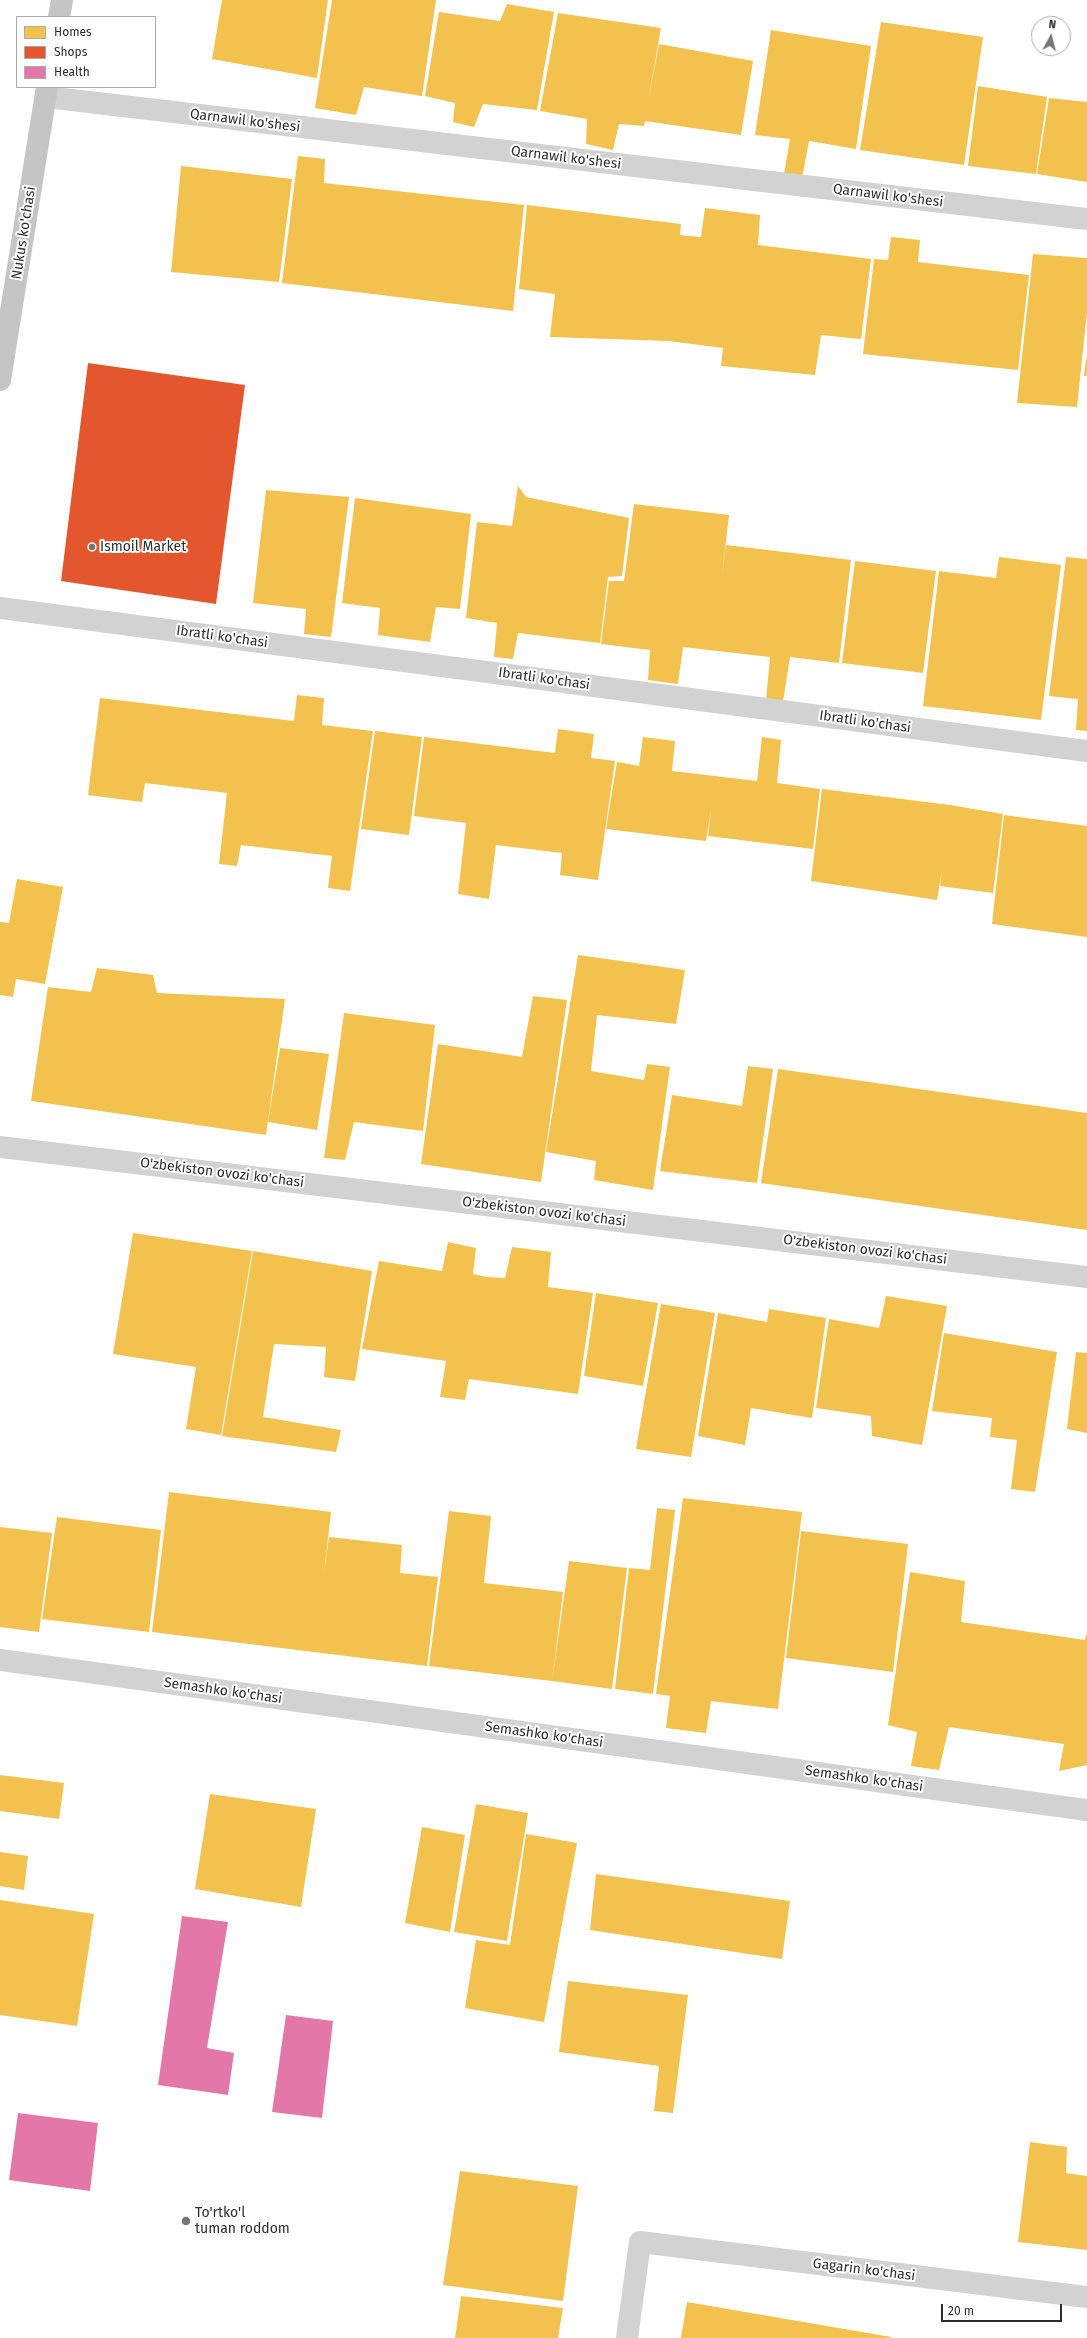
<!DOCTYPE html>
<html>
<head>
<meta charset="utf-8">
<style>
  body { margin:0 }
  #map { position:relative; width:1087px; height:2338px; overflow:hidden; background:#fff; font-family:"Fira Sans",sans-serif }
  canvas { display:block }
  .legend { position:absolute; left:16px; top:16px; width:140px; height:72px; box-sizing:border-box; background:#fff; border:1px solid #ababab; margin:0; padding:5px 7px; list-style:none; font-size:12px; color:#2d2d2d }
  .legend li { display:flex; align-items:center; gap:8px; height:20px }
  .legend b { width:20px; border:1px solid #ababab }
  .north { position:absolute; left:1031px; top:16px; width:40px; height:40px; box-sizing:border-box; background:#fff; border:1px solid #ababab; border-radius:50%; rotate:7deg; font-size:11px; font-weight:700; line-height:16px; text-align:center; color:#2d2d2d }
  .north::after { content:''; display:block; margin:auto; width:14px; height:18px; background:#767676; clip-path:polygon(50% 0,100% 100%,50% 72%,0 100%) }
  .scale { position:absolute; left:941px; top:2304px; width:121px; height:18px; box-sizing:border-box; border:2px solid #2d2d2d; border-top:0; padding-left:5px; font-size:12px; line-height:14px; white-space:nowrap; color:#2d2d2d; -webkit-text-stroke:3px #fff; paint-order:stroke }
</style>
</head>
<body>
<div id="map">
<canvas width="1087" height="2338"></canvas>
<ul class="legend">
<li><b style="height:11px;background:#f2c14e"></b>Homes</li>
<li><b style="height:11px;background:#e4572e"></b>Shops</li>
<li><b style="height:11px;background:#e377a8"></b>Health</li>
</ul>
<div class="north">N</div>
<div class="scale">20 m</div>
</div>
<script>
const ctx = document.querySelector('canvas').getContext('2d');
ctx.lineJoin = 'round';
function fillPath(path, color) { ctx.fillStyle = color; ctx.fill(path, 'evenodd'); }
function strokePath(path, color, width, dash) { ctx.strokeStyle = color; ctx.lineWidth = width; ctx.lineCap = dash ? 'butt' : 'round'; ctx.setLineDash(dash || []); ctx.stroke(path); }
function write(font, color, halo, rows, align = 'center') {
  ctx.font = font + ' "Fira Sans",sans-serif'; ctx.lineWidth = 4; ctx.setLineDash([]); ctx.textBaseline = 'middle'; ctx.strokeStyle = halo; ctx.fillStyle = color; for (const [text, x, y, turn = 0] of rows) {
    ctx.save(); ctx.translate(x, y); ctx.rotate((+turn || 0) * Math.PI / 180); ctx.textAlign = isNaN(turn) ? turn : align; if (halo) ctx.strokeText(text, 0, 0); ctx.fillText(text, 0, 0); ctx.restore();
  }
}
fillPath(new Path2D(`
  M222,0h106l-11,78 -105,-19z
  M332,0h104l-14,96 -58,-9 -8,28 -41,-7z
  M507,4l47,8 -17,98 -54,-6 -9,23 -21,-5 2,-19 -30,-7 14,-84 61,9z
  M558,13l103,15 -13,74 11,-58 94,17 -12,74 -96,-14 -1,5 -25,-2 -6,26 -27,-6 1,-25 -47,-8z
  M881,22l102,15 -19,128 -104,-15z
  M771,30l100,16 -15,103 -47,-8 -7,37 -18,-4 6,-35 -35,-4z
  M978,86l69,11 -11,77 -68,-8z
  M1049,98l38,4v80l-50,-8z
  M298,156l27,3 -1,24 200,22 -11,106 -231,-28z
  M181,166l111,13 -13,103 -108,-10z
  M527,205l154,19 -1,11 21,2 4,-29 55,7 -2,30 113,14 -10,80 -40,-4 -6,40 -94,-9 2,-18 -55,-7 -118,-4 5,-43 -36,-5z
  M891,237l29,3 -2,22 111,13 -11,95 -155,-16 11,-95 14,1z
  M1033,254l54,4v54l-10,95 -60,-4z
  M1086,359h1v17h-3z
  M518,486l8,11 103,21 -7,58 -14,1 -8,66 -82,-10 -5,26 -19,-2 3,-34 -31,-5 11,-96 35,4z
  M266,490l83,7 -18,140 -27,-3 2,-25 -53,-6z
  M355,498l116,16 -11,95 -24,-2 -6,35 -52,-7 2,-27 -38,-5z
  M634,504l95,11 -7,60 4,-30 125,15 -12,103 -49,-6 -7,45 -17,-2 4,-43 -87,-10 -5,37 -30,-4 2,-30 -49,-6 8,-63h15z
  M999,557l62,8 -20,155 -118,-14 16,-135 57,7z
  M1066,557l21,2v172l-11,-1 2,-31 -29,-3z
  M855,561l81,10 -13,102 -81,-10z
  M297,695l27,3 -2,27 51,6 -23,160 -22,-3 4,-32 -91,-11 -4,21 -18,-2 8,-71 -82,-10 -3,19 -54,-7 12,-97 194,23z
  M558,729l36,5 -3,24 24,3 -17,119 -38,-5 2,-22 -66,-8 -7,54 -31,-5 8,-71 -52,-7 10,-79 131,16z
  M375,731l47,6 -13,98 -48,-6z
  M643,737l32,4 -3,30 85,10 5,-44 19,3 -4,43 43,6 -7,60 -105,-13 3,-26 -5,31 -100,-12 11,-67 22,4z
  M822,789l128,16 53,9 -10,79 -53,-7 2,-16 -5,30 -126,-19z
  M1004,815l83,11v111l-95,-13z
  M17,879l46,8 -18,97 -29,-5 -3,18 -13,-2v-73l9,1z
  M578,955l107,15 -9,54 -79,-9 -6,56 53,9 3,-16 23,3 -17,123 -59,-10 2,-19 -50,-9z
  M97,968l56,7 4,18 128,6 -19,136 -235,-34 17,-114 43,5z
  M533,996l34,4 -26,182 -120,-18 17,-120 84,13z
  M344,1013l91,12 -12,106 -69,-9 -9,38 -21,-2z
  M280,1048l49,6 -12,76 -49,-8z
  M748,1066l25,3 -16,114 -97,-12 12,-76 70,11z
  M778,1069l309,44v117l-326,-47z
  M133,1233l119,18 -31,184 -35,-6 10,-62 -83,-13z
  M448,1242l28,6 -3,26 14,3 18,1 7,-31 39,5 -3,35 45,6 -15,101 -109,-15 -4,21 -25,-3 6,-36 -84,-12 17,-88 63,10z
  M253,1251l119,20 -17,110 -31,-4 2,-30 -52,-3 -11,73 78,13 -5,22 -114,-16z
  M596,1293l62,10 -15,83 -59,-10z
  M886,1296l61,10 -25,139 -50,-9 -1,-20 -55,-8 13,-89 50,9z
  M661,1304l54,9 -24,144 -55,-8z
  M769,1309l57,9 -14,100 -61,-10 -6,37 -47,-9 20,-123 49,9z
  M944,1333l113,19 -22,140 -24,-3 6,-49 -27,-3 2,-19 -60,-7z
  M1076,1352l11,1v80l-20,-4z
  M169,1492l162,20 -7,62 5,-37 73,8 -2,28 38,4 -11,89 -275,-34z
  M683,1498l119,14 -24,197 -67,-8 -5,32 -40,-5 4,-32 -14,-2z
  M657,1508l18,2 -22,184 -38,-5 14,-121 21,2z
  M449,1511l42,5 -7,67 79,9 -11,89 -123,-15z
  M57,1517l104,13 -12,102 -107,-13z
  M0,1527l52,6 -13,99 -39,-5z
  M801,1531l107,13 -15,128 -107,-14z
  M569,1561l58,7 -15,121 -60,-8z
  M910,1572l55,9 -4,41 124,18 2,-7v132l-28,6 5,-27 -115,-17 -10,43 -28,-4 6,-34 -29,-7z
  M0,1775l64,8 -5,36 -59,-8z
  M210,1794l106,15 -15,98 -106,-18z
  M476,1804l52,9 -21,128 -53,-9z
  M422,1827l43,8 -15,97 -45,-9z
  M526,1834l51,9 -33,179 -79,-14 11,-68 34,5z
  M0,1852l28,4 -4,34 -24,-4z
  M596,1874l194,27 -8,58 -192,-29z
  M0,1900l94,14 -17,112 -77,-11z
  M568,1981l120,14 -15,118 -19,-2 5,-45 -100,-14z
  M1030,2142l37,5 -1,26 21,3v74l-69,-8z
  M460,2171l118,15 -15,115 -120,-16z
  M461,2296l102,12 -5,30h-103z
  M687,2302l204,35v1h-210z`), '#f2c14e');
fillPath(new Path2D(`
  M88,363l157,22 -29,219 -155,-23z`), '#e4572e');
fillPath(new Path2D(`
  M182,1916l46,6 -21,126 27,5 -6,42 -70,-10z
  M286,2015l47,6 -11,97 -50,-6z
  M18,2113l80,10 -8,68 -81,-11z`), '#e377a8');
strokePath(new Path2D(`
  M46,97l1041,122
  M0,608l1087,143
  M0,1147l1087,130
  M0,1660l1087,150
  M627,2338l13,-96 447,55`), '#d2d2d2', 22);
strokePath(new Path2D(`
  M59,17l3,-17
  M0,380l47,-293`), '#c5c5c5', 22);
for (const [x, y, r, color] of [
  [92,547,4,"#767676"],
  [186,2221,5,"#767676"]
]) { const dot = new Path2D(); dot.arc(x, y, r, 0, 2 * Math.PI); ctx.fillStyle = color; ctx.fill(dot); strokePath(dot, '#fff', 1.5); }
write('14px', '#2d2d2d', '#fff', [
  ["Qarnawil ko'shesi",245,121,7],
  ["Qarnawil ko'shesi",566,158,7],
  ["Qarnawil ko'shesi",888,196,7],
  ["Nukus ko'chasi",24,233,-81],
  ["Ibratli ko'chasi",222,637,8],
  ["Ibratli ko'chasi",544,679,8],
  ["Ibratli ko'chasi",865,722,8],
  ["O'zbekiston ovozi ko'chasi",222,1173,7],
  ["O'zbekiston ovozi ko'chasi",544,1212,7],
  ["O'zbekiston ovozi ko'chasi",865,1250,7],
  ["Semashko ko'chasi",223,1691,8],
  ["Semashko ko'chasi",544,1735,8],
  ["Semashko ko'chasi",864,1779,8],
  ["Gagarin ko'chasi",864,2270,7]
]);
write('14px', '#2d2d2d', '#fff', [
  ["Ismoil Market",100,547],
  ["To'rtko'l",195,2213],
  ["tuman roddom",195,2229]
], 'left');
</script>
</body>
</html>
